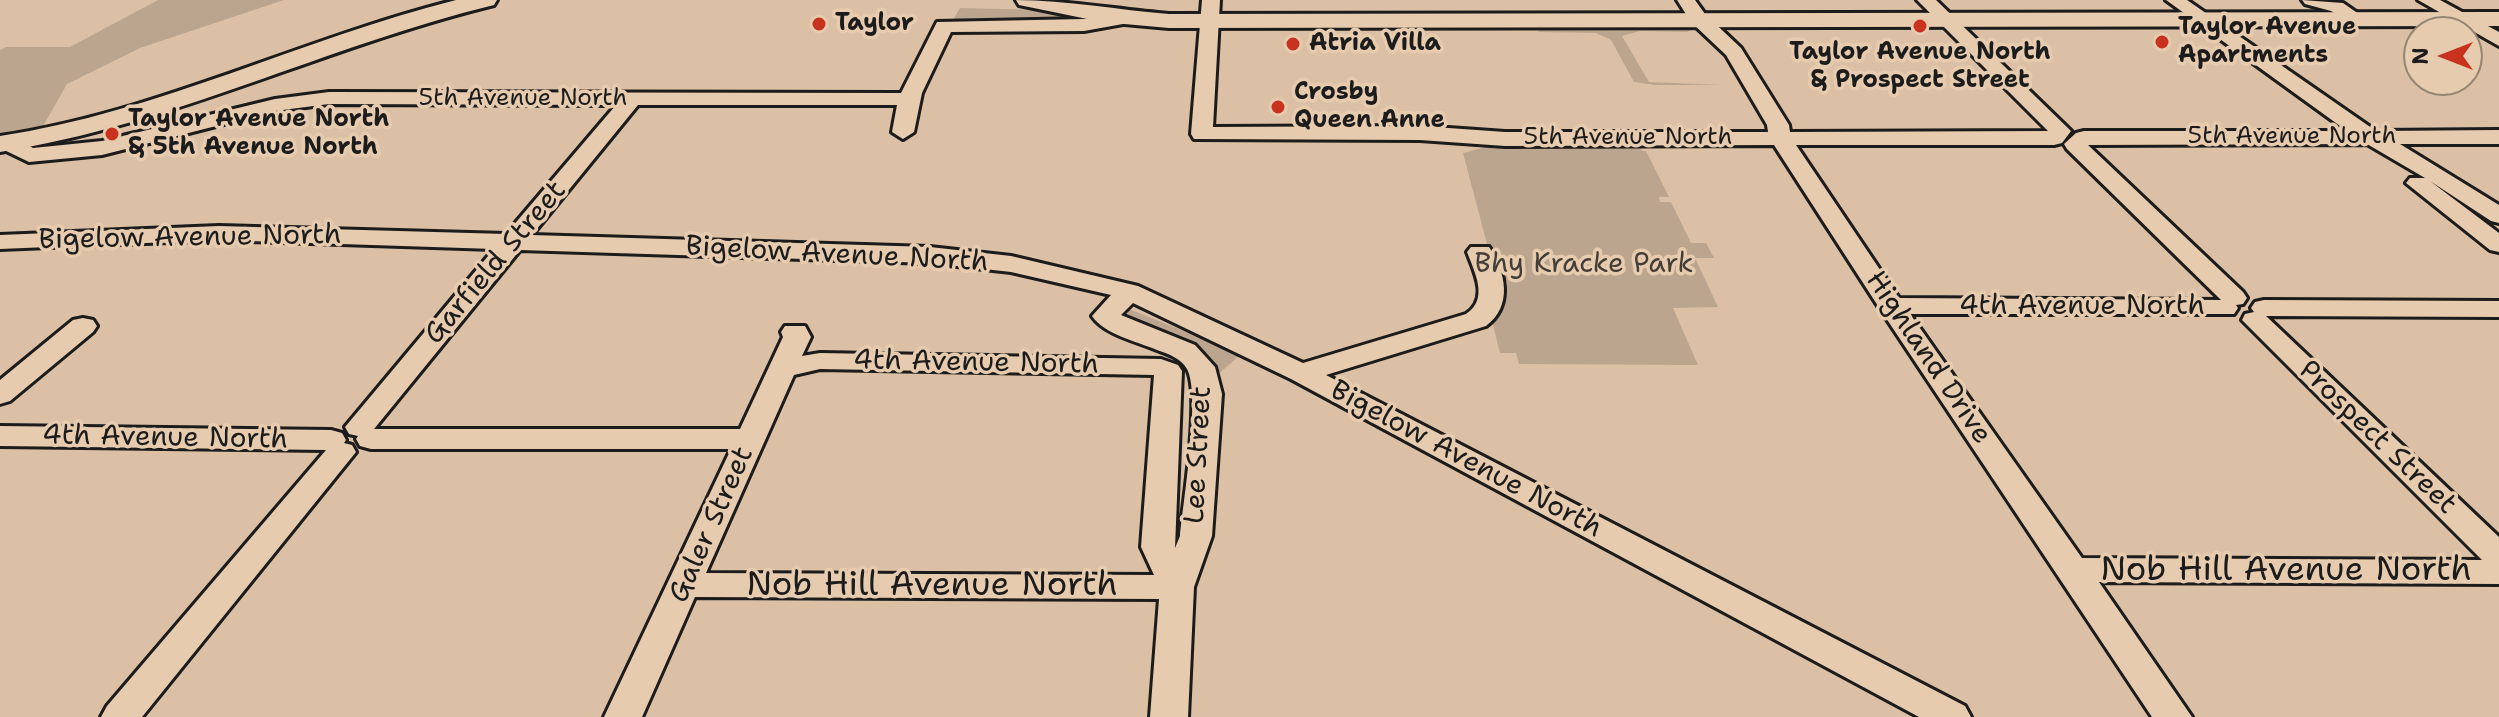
<!DOCTYPE html>
<html>
<head>
<meta charset="utf-8">
<style>
  body { margin:0 }
  #map { position:relative; width:2499px; height:717px; overflow:hidden; background:#dbc0a5; font-family:"Shantell Sans",sans-serif }
  canvas { display:block }
  .north { position:absolute; left:2403px; top:16px; width:80px; height:80px; box-sizing:border-box; background:#e7cbae; border:2px solid #968574; border-radius:50%; rotate:270deg; font-size:22px; font-weight:700; line-height:32px; text-align:center; color:#1c1c1c }
  .north::after { content:''; display:block; margin:auto; width:28px; height:36px; background:#c8321e; clip-path:polygon(50% 0,100% 100%,50% 72%,0 100%) }
</style>
</head>
<body>
<div id="map">
<canvas width="2499" height="717"></canvas>
<div class="north">N</div>
</div>
<script>
const ctx = document.querySelector('canvas').getContext('2d');
ctx.lineJoin = 'round';
function fillPath(path, color) { ctx.fillStyle = color; ctx.fill(path, 'evenodd'); }
function strokePath(path, color, width, dash) { ctx.strokeStyle = color; ctx.lineWidth = width; ctx.lineCap = dash ? 'butt' : 'round'; ctx.setLineDash(dash || []); ctx.stroke(path); }
function write(font, color, halo, rows, align = 'center') {
  ctx.font = font + ' "Shantell Sans",sans-serif'; ctx.lineWidth = 7; ctx.setLineDash([]); ctx.textBaseline = 'middle'; ctx.strokeStyle = halo; ctx.fillStyle = color; for (const [text, x, y, turn = 0] of rows) {
    ctx.save(); ctx.translate(x, y); ctx.rotate((+turn || 0) * Math.PI / 180); ctx.textAlign = isNaN(turn) ? turn : align; if (halo) ctx.strokeText(text, 0, 0); ctx.fillText(text, 0, 0); ctx.restore();
  }
}
fillPath(new Path2D(`
  M158,0h126l-144,48 -73,36 -25,44 -42,7v-85l6,-3h64z
  M960,8l88,2 16,4 3,5 -10,2 -104,-1z
  M1689,28l2,2 -4,2 -47,-1 -18,5 27,46 73,3h-67l-21,-3 -23,-42 -15,-7 -59,-1 5,-3z
  M1512,140l125,1 5,10h4l23,46h-10l1,5h11l20,41h15l8,15h-19l23,49 -45,1 25,57 -179,-1 -3,-11h-16l-27,-108 14,-1 -24,-91z
  M1129,309l112,45 -26,23 -90,-56z`), '#bba58e');
const minor = new Path2D(`
  M1202,0h18l-7,127 207,-1 85,6h263l-1,-7 -41,-70 -35,-33 -14,-22h18l10,14 36,34 48,77 1,7 258,-1 -131,-131h19l135,131 -9,12 -8,2h-258l103,153 322,2 -154,-151 -3,-5 12,-11 8,-2h263l-181,-131h21l189,131 123,-1v14h-99l99,61v18l-8,-2 -61,-40 69,52v19l-9,-2 -84,-67 4,-5h15l-58,-34 -279,1 155,147 4,6 -4,6 -7,1 2,3 -4,6h-324l172,244 400,2 -240,-240 3,-6 9,-2 -3,-4 4,-6 9,-2 235,1v16l-233,-1 233,221v47l-400,-2 93,135h-40l-274,-411 -104,-161 -269,1 -85,-6 -226,-1 -3,-5z
  M2302,0l41,3 23,16 -9,6 -26,-14 -26,-7z
  M2418,0h22l59,32v14z
  M1127,12l9,6 -2,4 -50,9 -133,1 -29,61 -8,39 -11,7 -11,-7 5,-27h-259l-106,130 398,12 81,9 127,30 165,77 163,-49c23,-15 9,-41 1,-62l4,-5h18c17,25 24,59 -3,79l-160,49 639,331 6,11h-52l-628,-338 -158,-76 -12,12 74,30 20,22 7,27 -10,142 -18,51 -6,130h-38l9,-118 -464,-2 -53,120h-38l127,-268h-360l-11,-3 -4,-7 2,-3 -9,-2 -4,-7 149,-178 -275,-9 -219,9v-14l219,-9 287,8 110,-129 -287,-1 -54,7 -173,44 -73,7 -29,-14v-10h16l17,10 69,-7 173,-42 54,-7 572,1 36,-71 147,-3zM520,250l410,13 81,9 100,23 -19,21c13,19 44,25 65,34 11,4 24,8 30,19 14,26 -4,134 -7,167l-5,12 7,-177 -4,-6 -17,-6 -341,-6 -18,3 9,-19 -6,-11h-20l-4,6 2,5 -43,92h-366zM820,369l334,6 -13,172 13,28 -448,-2 88,-198z
  M83,318l10,2 4,6 -4,6 -83,69 -10,3v-24l73,-60z
  M0,426l331,4 11,3 4,7 -2,3 8,2 4,7 -214,265h-41l6,-11 219,-256 -326,-4z`);
const tertiary = new Path2D(`
  M456,0h41l-3,5c-168,41 -322,120 -494,147v-16c159,-24 301,-97 456,-136z
  M1016,0c51,0 102,10 153,14l1330,-2v14l-1330,2 -67,-6 -83,-17z`);
strokePath(minor, '#1c1c1c', 6);
strokePath(tertiary, '#1c1c1c', 6);
fillPath(minor, '#e7cbae');
fillPath(tertiary, '#e7cbae');
for (const [x, y, r, color] of [
  [819,24,8,"#c8321e"],
  [1920,26,8,"#c8321e"],
  [2162,42,8,"#c8321e"],
  [1293,44,8,"#c8321e"],
  [1278,107,8,"#c8321e"],
  [112,134,8,"#c8321e"]
]) { const dot = new Path2D(); dot.arc(x, y, r, 0, 2 * Math.PI); ctx.fillStyle = color; ctx.fill(dot); strokePath(dot, '#e7cbae', 3); }
write('bold 24px', '#1c1c1c', '#e7cbae', [
  ["Taylor",835,24],
  ["Taylor Avenue",2178,28],
  ["Apartments",2178,56],
  ["Atria Villa",1309,44],
  ["Taylor Avenue North",1920,53,"center"],
  ["& Prospect Street",1920,81,"center"],
  ["Crosby",1294,93],
  ["Queen Anne",1294,121],
  ["Taylor Avenue North",128,120],
  ["& 5th Avenue North",128,148]
], 'left');
write('24px', '#1c1c1c', '#e7cbae', [
  ["5th Avenue North",523,99],
  ["5th Avenue North",2292,137],
  ["5th Avenue North",1628,138]
]);
write('28px', '#1c1c1c', '#e7cbae', [
  ["Bigelow Avenue North",190,238,-1],
  ["Bigelow Avenue North",837,255,3],
  ["Garfield Street",496,263,-50],
  ["4th Avenue North",2082,307],
  ["Highland Drive",1928,358,56],
  ["4th Avenue North",976,363,1],
  ["4th Avenue North",165,438,1],
  ["Prospect Street",2377,438,44],
  ["Lee Street",1199,455,-87],
  ["Bigelow Avenue North",1466,460,28],
  ["Galer Street",712,525,-66]
]);
write('28px', '#443e38', '#e7cbae', [
  ["Bhy Kracke Park",1584,265]
]);
write('34px', '#1c1c1c', '#e7cbae', [
  ["Nob Hill Avenue North",2286,571],
  ["Nob Hill Avenue North",932,586]
]);
</script>
</body>
</html>
